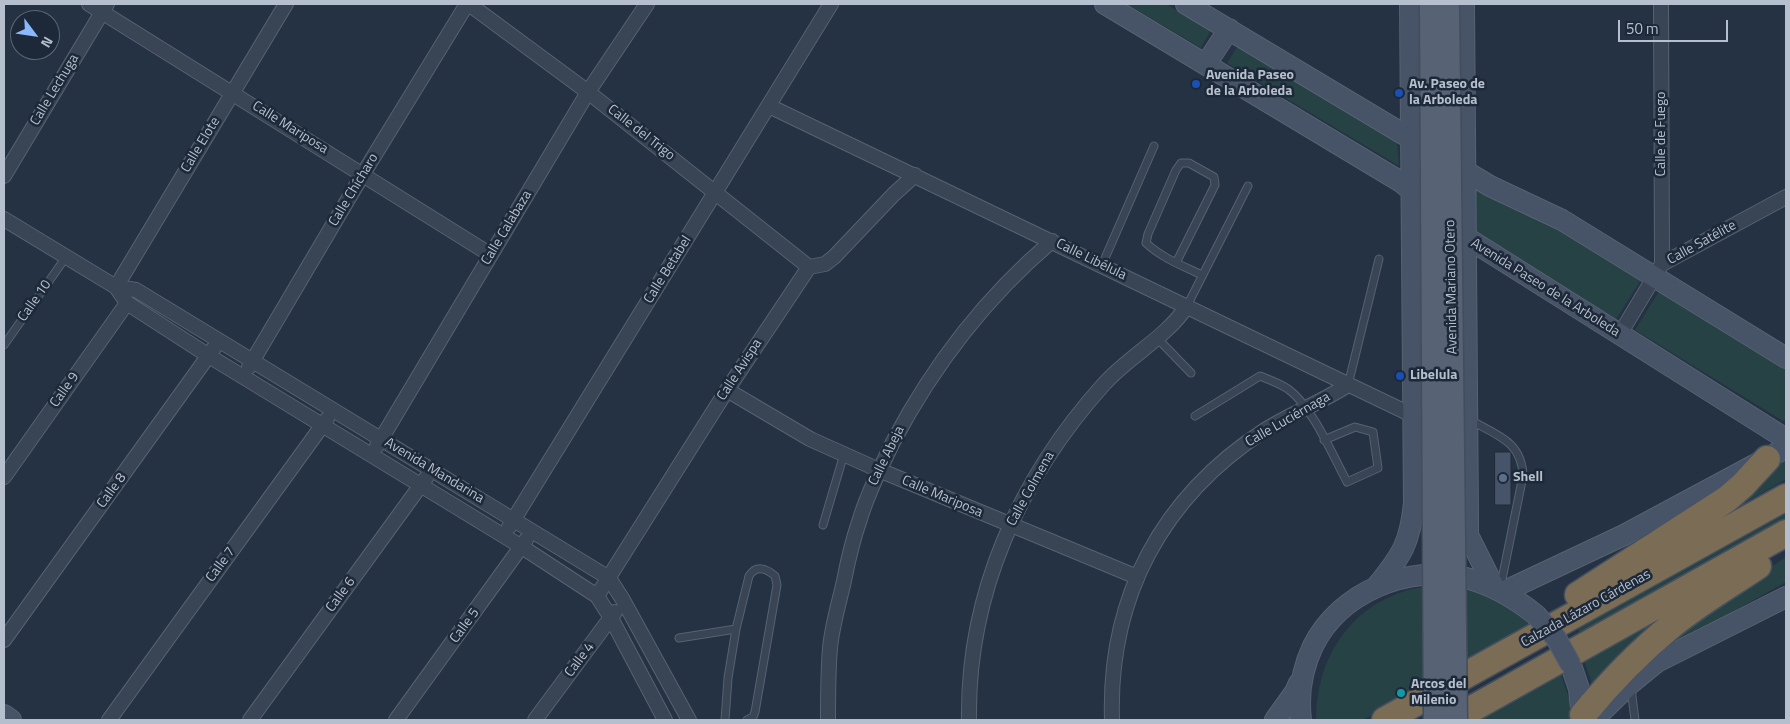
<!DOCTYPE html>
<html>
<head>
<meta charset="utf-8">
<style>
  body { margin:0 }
  #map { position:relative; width:1790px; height:724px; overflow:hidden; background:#243244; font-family:"Titillium Web",sans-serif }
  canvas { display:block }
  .frame { position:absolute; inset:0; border:5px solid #b6bfcd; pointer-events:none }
  .north { position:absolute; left:10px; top:10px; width:50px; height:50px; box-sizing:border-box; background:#1d2939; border:1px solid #5a6574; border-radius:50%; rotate:121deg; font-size:14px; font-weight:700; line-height:20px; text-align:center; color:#b6bfcd }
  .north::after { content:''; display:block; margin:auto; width:18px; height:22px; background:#8ab8ff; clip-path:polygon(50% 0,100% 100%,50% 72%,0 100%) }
  .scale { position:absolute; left:1618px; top:20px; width:110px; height:22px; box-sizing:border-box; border:2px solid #b6bfcd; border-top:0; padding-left:6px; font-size:15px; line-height:18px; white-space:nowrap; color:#b6bfcd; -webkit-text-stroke:4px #1d2939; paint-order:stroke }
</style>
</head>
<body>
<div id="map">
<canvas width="1790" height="724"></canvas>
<div class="frame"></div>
<div class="north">N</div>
<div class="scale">50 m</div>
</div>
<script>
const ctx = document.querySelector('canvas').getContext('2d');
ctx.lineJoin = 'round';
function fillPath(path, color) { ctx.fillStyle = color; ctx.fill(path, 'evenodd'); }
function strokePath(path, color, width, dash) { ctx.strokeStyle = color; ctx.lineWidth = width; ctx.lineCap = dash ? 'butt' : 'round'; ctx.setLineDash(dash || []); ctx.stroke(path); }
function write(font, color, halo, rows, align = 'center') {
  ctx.font = font + ' "Titillium Web",sans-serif'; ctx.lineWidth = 5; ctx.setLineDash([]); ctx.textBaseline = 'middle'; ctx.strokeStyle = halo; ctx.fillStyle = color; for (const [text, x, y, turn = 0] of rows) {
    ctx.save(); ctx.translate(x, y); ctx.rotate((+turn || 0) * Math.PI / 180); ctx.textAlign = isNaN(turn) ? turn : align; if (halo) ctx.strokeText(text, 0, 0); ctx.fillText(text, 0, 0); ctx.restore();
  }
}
fillPath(new Path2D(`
  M1127,4h39l45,26 -10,18z
  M1238,46l159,94 2,26 -172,-103z
  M1472,189l91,41 78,50 -26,41 -142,-88z
  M1659,291l127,77v51l-3,2 -148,-91z
  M1786,453v26l-175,102z
  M1786,509v10l-206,114 -5,-7z
  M1775,548l-185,153 1,-20 -7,-21z
  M1786,557v25l-154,86 37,-32z
  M1455,585l24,5 23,10 31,23 -170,97h-47c0,-59 31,-111 89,-129 16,-5 33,-5 50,-6z
  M1561,674l8,25v21h-91z`), '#264245');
const building = new Path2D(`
  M1495,452h16v53h-16z`);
fillPath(building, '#465469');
strokePath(building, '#202b3b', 1);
const lane = new Path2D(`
  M1176,263l39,-78 -1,-8 -25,-14h-8l-5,7 -28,64 -2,9c16,15 37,23 56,32
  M1102,265l52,-119
  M1187,306l61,-120
  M1157,338l34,35
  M4,345l62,-88
  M1348,385l31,-126
  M1195,416l65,-40c10,4 19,7 28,13 24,17 45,67 59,93l31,-14 -5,-36 -18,-5 -31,13
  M1470,420c26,15 52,21 53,56l-23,113
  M823,525l21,-71
  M679,638l57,-9 13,-53c7,-11 17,-8 26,0l2,9 -22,127 -2,5 -6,3
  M1631,688l4,32
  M725,720l3,-42 8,-49`);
const street = new Path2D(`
  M89,4l402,251
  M469,4l119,88 221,175
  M1661,4l1,260
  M769,106l645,310
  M4,176l103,-172
  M4,219l112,68 20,3 473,288 14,22 66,120
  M116,287l11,16 82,53 313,191 75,49 14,22 54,102
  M116,287l170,-283
  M1620,334l42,-70 124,-67
  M249,367l114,-193 104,-170
  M727,390l83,49 69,31 258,107
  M377,446l211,-354 59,-88
  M4,477l123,-174
  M509,527l322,-523
  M597,596l130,-206 82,-123 16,-3 9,-7 60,-63 21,-19
  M4,640l210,-292
  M109,720l218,-301
  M250,720l176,-242
  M396,720l130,-180
  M535,720l80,-108
  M828,720c0,-24 0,-48 2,-72 2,-22 9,-45 14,-67 4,-21 9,-42 16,-62 8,-27 21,-52 33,-77 40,-76 93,-145 159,-201
  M969,720c-2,-126 51,-243 135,-336 26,-29 62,-46 83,-78
  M1112,720c-4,-123 50,-223 153,-290 27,-17 57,-28 83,-45`);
const secondary = new Path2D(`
  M1105,4l296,178 43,35 23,21 319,201
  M1186,4l304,182 72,34 224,138
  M1464,4l4,516v15l26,52
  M1206,64l23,-35
  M1377,586c25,-31 33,-43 37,-83l-4,-499
  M1503,592l121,-57 162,-87
  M1571,665l8,24 3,31
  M4,715l7,5
  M1275,720l20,-28 4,-9
  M1301,720c-3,-25 1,-51 12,-74 27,-54 95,-82 153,-68 27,7 49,20 70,37
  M1593,720l37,-36 27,-22 129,-65`);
const highway = new Path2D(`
  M1578,595l149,-96 16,-14 24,-26
  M1583,715c27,-33 56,-63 89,-90 27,-22 58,-40 86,-59
  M1385,720l401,-223
  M1452,720l334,-187`);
strokePath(lane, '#576271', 9);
strokePath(street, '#576271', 16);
strokePath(secondary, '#576271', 22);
strokePath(highway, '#444f5e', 29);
strokePath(lane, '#394454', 7);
strokePath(street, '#394454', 14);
strokePath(secondary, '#475367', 20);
strokePath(highway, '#7a6c55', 26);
const secondaryBridge = new Path2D(`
  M1536,615l20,23 15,27`);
const primaryBridge = new Path2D(`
  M1431,4l4,716
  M1448,4l8,716`);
strokePath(secondaryBridge, '#576271', 22, []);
strokePath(primaryBridge, '#434d5d', 25, []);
strokePath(secondaryBridge, '#475367', 20);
strokePath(primaryBridge, '#576374', 22);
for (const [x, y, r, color] of [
  [1196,84,5,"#1a4fb4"],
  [1399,93,5,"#1a4fb4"],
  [1400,376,5,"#1a4fb4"],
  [1503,478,5,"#5c6f8a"],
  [1401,693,5,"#0f9aa8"]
]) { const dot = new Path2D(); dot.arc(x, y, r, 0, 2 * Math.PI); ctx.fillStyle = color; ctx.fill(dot); strokePath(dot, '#1d2939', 2); }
write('bold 14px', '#b6bfcd', '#1d2939', [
  ["Avenida Paseo",1206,76],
  ["de la Arboleda",1206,92],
  ["Av. Paseo de",1409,85],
  ["la Arboleda",1409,101],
  ["Libelula",1410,376],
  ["Shell",1513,478],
  ["Arcos del",1411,685],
  ["Milenio",1411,701]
], 'left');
write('14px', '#b6bfcd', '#1d2939', [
  ["Calle Lechuga",55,90,-59],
  ["Calle Mariposa",290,128,32],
  ["Calle del Trigo",641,133,38],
  ["Calle de Fuego",1662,134,-90],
  ["Calle Elote",201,145,-59],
  ["Calle Chícharo",354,190,-59],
  ["Calle Calabaza",507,228,-59],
  ["Calle Satélite",1702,243,-29],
  ["Calle Libélula",1091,260,26],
  ["Calle Betabel",668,270,-58],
  ["Avenida Mariano Otero",1452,287,-91],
  ["Avenida Paseo de la Arboleda",1545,288,32],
  ["Calle 10",35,301,-55],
  ["Calle Avispa",740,370,-57],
  ["Calle 9",65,390,-55],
  ["Calle Luciérnaga",1288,420,-30],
  ["Calle Abeja",887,456,-64],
  ["Avenida Mandarina",434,471,31],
  ["Calle Colmena",1031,489,-61],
  ["Calle 8",112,491,-54],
  ["Calle Mariposa",942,497,23],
  ["Calle 7",221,565,-54],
  ["Calle 6",341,595,-54],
  ["Calzada Lázaro Cárdenas",1586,609,-29],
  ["Calle 5",465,626,-54],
  ["Calle 4",580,660,-53]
]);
</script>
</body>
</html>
